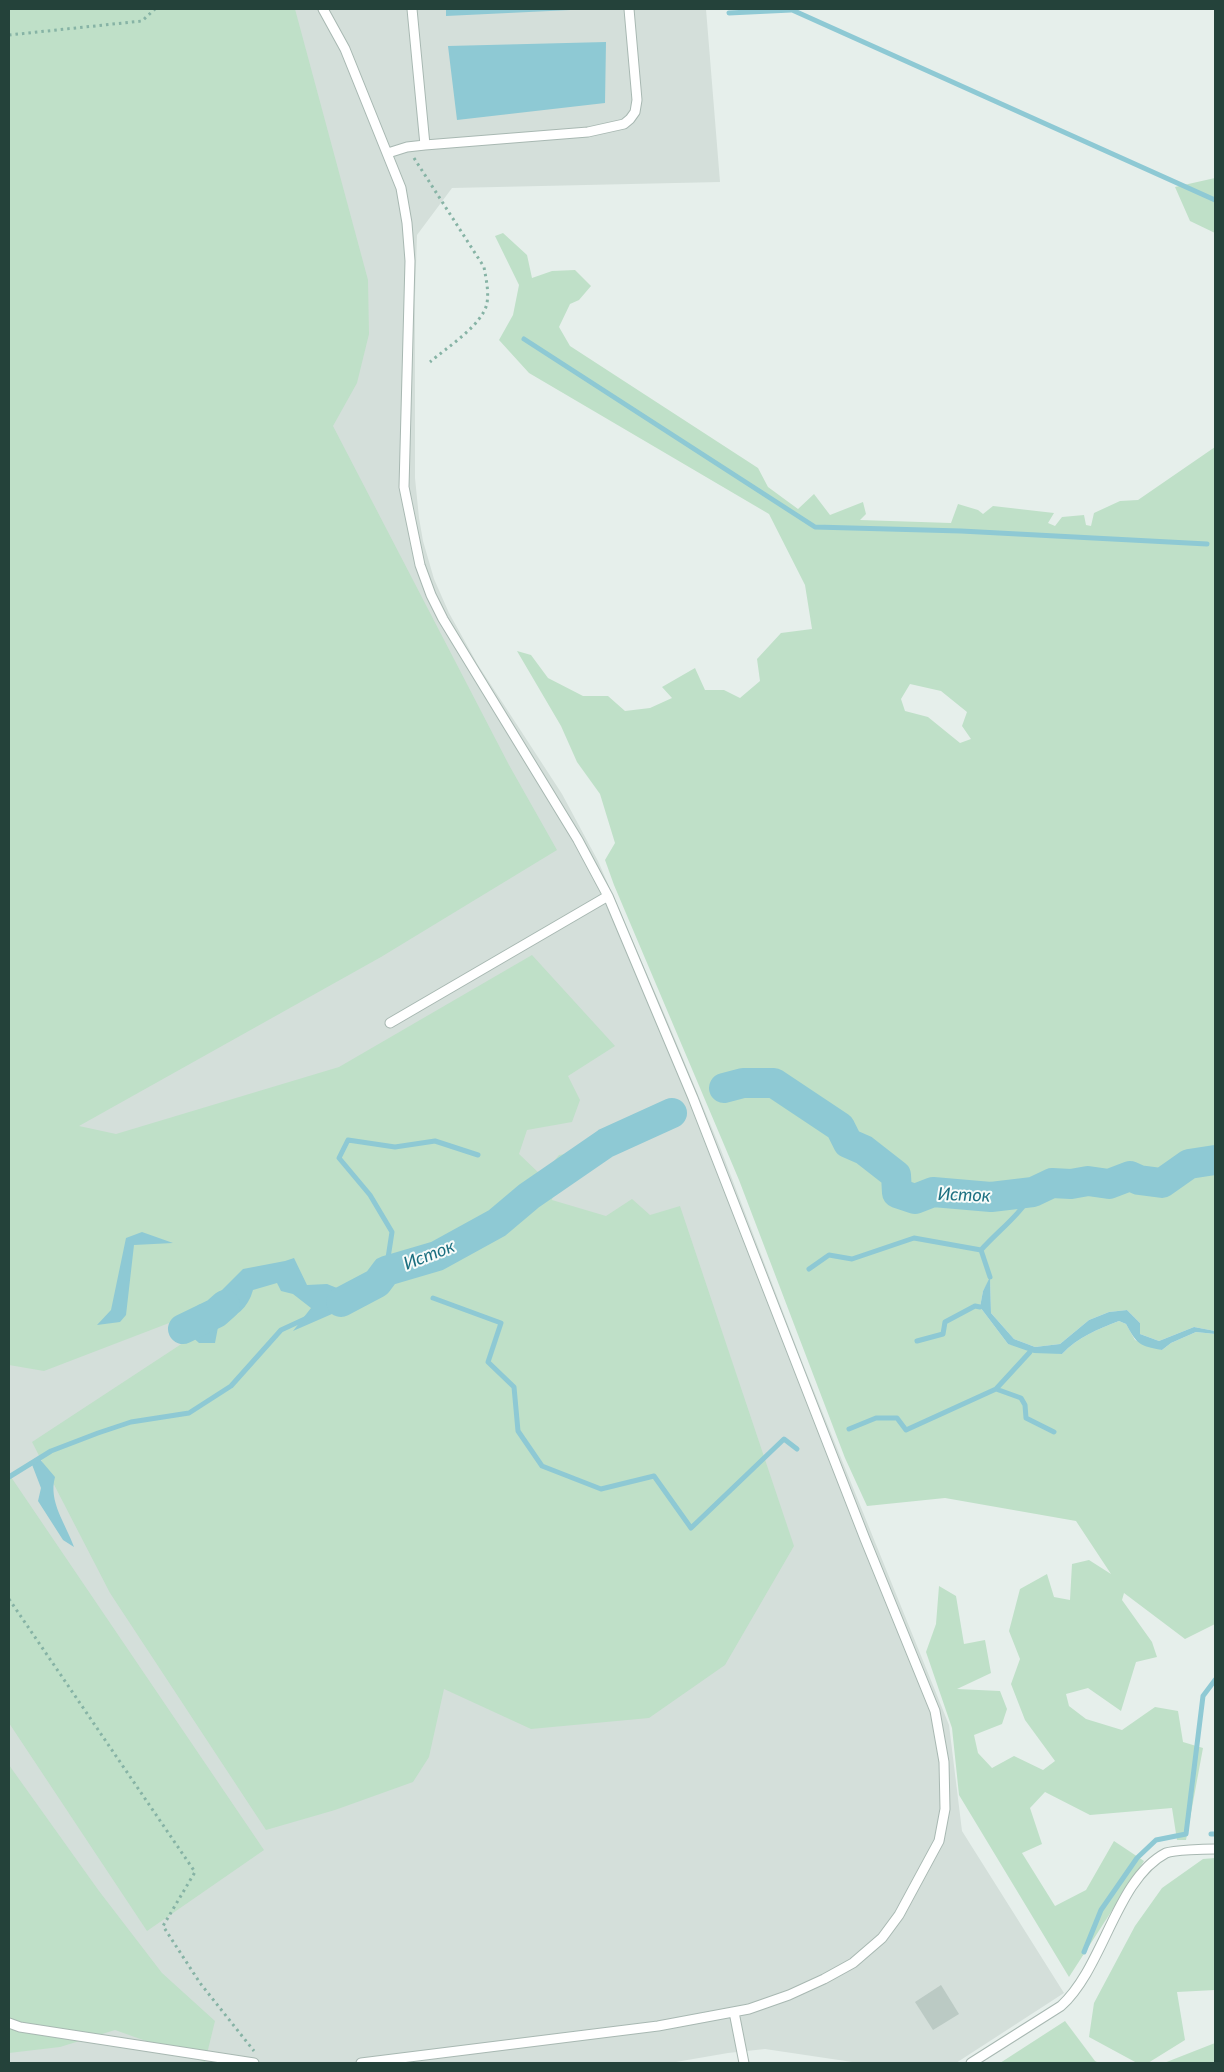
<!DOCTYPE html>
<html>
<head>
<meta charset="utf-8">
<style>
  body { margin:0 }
  #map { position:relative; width:1224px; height:2072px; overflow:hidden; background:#e6efeb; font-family:Lato,sans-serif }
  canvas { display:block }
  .frame { position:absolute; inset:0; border:10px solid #24423a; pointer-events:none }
</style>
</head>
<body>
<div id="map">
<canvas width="1224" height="2072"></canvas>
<div class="frame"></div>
</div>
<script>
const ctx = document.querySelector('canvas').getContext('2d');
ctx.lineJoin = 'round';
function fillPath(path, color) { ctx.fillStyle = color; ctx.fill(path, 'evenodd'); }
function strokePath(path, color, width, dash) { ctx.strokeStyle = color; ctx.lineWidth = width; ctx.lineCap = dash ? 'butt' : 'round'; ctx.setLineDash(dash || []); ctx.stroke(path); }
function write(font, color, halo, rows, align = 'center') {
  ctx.font = font + ' Lato,sans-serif'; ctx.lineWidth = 4; ctx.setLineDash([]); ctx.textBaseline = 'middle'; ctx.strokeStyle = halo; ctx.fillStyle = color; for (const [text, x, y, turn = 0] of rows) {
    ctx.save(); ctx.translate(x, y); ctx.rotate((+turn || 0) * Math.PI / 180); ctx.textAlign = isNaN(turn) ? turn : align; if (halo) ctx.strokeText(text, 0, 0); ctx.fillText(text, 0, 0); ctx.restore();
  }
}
fillPath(new Path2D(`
  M9,9h697l14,173 -268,6 -35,47 -2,62v181l4,40 4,23 11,38 15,34 29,52 84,129 36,67 69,159 54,130 82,214 146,361 13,106 102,162 -108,70h-97l-94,-14 -37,4 -58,10h-661z`), '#d4dfda');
fillPath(new Path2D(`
  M9,9h286l73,271 1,54 -12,49 -24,43 176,339 48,85 -176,107 -302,169 37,8 223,-67 193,-112 83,91 -47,30 12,24 -8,22 -45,8 -8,24 23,22 17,-21 25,-4 -1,17 -27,5 -4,27 54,16 26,-17 18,16 30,-9 114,340 -69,119 -76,53 -118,11 -87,-40 -15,68 -16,25 -78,28 -69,20 -156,-237 -78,-151 157,-103 -12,-19 -133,51 -35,-6z
  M1215,178v55l-25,-12 -15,-34z
  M503,233l24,22 5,23 20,-7 23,-1 16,16 -12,14 -9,4 -11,23 11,19 188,122 10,19 30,22 16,-15 16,21 33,-13 3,12 -6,6 91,3 7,-19 20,6 5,4 10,-8 61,7 -6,10 7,3 7,-9 22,-2 2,10 5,1 3,-13 26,-12 18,-1 77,-53v884l-21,-4 -35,14 -19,-7v-11l-13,-13 -18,2 -20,8 -29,24 -25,3 -21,-8 -23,-26 -1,-34 -7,12 -3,16 28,37 54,10c16,-17 36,-25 57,-33l7,3 9,16 27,10 9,-7 25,-11 19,2v290l-30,15 -61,-46 -2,7 30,42 5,15 -21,5 -15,49 -33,-23 -22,6 3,12 17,13 36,11 33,-23 23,4 5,31 20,6 -17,92h-9l-5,-32 -82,7 -45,-23 -15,16 12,36 -20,9 33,53 31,-16 28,-49 30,20 -75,116 -110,-182 -7,-67 -26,-76 10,-28 3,-38 17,10 8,48 21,-4 6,33 -34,16 43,2 7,18 -5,15 -28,11 4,18 14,15 22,-12 29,14 12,-9 -30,-41 -14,-36 9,-25 -11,-28 11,-42 27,-15 7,23 16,3 2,-36 17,-4 22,14 -35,-53 -131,-23 -78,8 -22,-48 -106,-278 -125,-295 -9,-25 10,-17 -15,-49 -23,-32 -16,-36 -44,-75 14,4 17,23 35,18h25l17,15 25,-3 22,-10 -10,-11 33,-19 10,22h19l16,8 20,-17 -3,-22 24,-26 31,-4 -7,-44 -36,-71 -240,-141 -30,-33 14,-25 6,-30 -24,-49zM910,684l31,7 26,21 -5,14 9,13 -11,4 -32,-26 -23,-6 -4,-12z
  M9,1474l255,376 -117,81 -138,-208z
  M9,1765l90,126 63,82 53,48 -10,41 -90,-32 -55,17 -51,6z
  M1215,1858v132l-38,2 8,48 -37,23h-11l-48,-26 5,-34 41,-77 27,-38 41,-29z
  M1065,2021l30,40 4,2h-99z
  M1215,2043v20h-51z`), '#bfe0c8');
fillPath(new Path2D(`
  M446,9h145l-145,7z
  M606,42l-1,61 -148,17 -9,-74z
  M142,1232l31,11 -39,2 -8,70 -6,7 -23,3 14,-15 15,-72z
  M294,1258l13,27 20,-1 15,6 35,-7 -29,24 -55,24 18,-23 -18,-14 -12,-3 -4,-8 -24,7c-5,18 -17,28 -34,32l-4,21h-16l-11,-10 3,-13 7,-15 12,-3 33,-33 42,-8z
  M990,1277l1,36 23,26 21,8 25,-3 29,-24 20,-8 18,-2 13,13v11l19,7 35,-14 21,4v3l-19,-2 -25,11 -9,7c-23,-4 -25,-6 -36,-26l-7,-3c-21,8 -41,16 -57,33l-28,-1 -26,-9 -28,-37 3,-16z
  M38,1457l17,20c-7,25 11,47 19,70l-11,-7 -25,-39 3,-13 -10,-26z`), '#8ec9d4');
strokePath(new Path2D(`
  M790,9l425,191
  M729,13l62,-3
  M524,339l291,188 146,4 246,13
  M809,1269l20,-14 23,4 62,-21 67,12
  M386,1271l6,-39 -22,-37 -31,-37 9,-18 47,7 40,-6 43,14
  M990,1277l-9,-27c17,-19 39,-35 52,-58
  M433,1298l68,25 -13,39 26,25 4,44 24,35 59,23 53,-13 37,52 93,-89 13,10
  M917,1341l26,-7 2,-12 30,-16 5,1
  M996,1389l25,9 4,7 1,13 28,14
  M849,1429l27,-11h21l9,12 90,-41 34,-37
  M9,1477l42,-26 47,-18 33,-11 58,-9 42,-27 50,-56 26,-12
  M1211,1834h4
  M1084,1952l17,-42 36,-52 19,-18 30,-6 17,-138 12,-16`), '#8ec9d4', 5);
strokePath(new Path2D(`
  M724,1088l19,-5h31l66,44 8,16 16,7 32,25 1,18 18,6 18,-7 58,5 42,-5 19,-9 19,1 17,-3 21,3 21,-8 9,4 23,3 27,-19 26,-4
  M341,1302l36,-19 9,-12 51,-15 60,-33 32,-27 77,-53 66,-30
  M183,1329l33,-16 9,-8`), '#8ec9d4', 30);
fillPath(new Path2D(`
  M941,1985l18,29 -26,16 -18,-28z`), '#bbcac4');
const service = new Path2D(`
  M323,9l22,40 56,139 6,35 3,38 -6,226 16,78 11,30 12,24 135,221 30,56 -218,127
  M412,9l13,136
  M388,153l19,-6 18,-2 163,-13 36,-8 6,-5 5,-7 2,-12 -8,-91
  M734,2012l10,51
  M9,2023l11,4 234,36
  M361,2063l297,-37 91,-17 40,-14 35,-16 29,-16 29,-25 17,-23 40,-74 6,-32 -1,-47 -9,-51 -70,-172 -172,-441 -85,-202
  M971,2063l90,-57c43,-39 55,-127 105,-153 8,-3 39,-4 49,-4`);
strokePath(service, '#a8b8b2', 11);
strokePath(new Path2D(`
  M9,35l133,-14 13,-12
  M414,158l70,109c2,12 5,24 3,36 -4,22 -41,45 -57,59
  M9,1599l186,273 -32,54 37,57 54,68`), '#86b3a5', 3, [2.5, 4]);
strokePath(service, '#fff', 9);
write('italic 18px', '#1c6f80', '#f7fbf9', [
  ["Исток",964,1195,2],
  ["Исток",429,1255,-21]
]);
</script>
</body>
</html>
